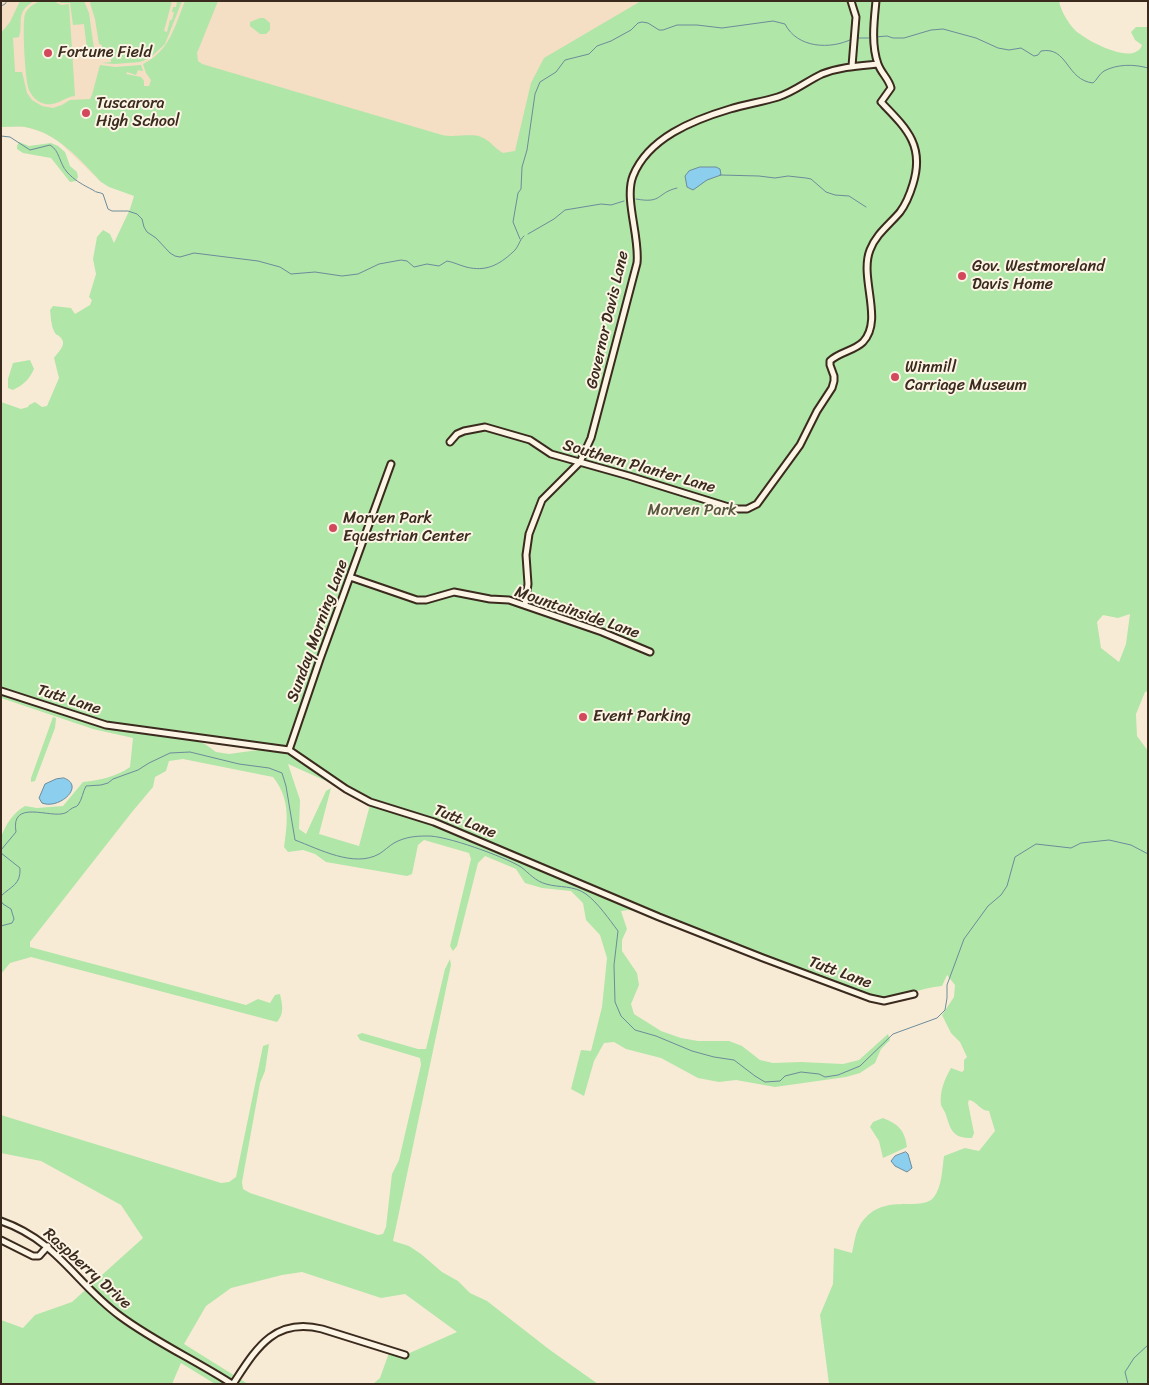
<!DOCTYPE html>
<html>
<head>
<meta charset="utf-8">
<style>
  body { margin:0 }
  #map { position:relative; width:1149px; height:1385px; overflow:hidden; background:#f8ebd6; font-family:Sriracha,sans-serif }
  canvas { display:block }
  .frame { position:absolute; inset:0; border:2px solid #3b2a1e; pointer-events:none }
</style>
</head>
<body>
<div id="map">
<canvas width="1149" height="1385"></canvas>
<div class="frame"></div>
</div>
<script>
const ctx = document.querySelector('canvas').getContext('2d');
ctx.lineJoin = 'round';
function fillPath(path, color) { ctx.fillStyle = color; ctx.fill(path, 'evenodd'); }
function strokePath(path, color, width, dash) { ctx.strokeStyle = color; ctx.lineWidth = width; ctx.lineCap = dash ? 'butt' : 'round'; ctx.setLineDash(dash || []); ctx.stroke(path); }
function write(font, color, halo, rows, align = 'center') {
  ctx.font = font + ' Sriracha,sans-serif'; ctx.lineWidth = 4; ctx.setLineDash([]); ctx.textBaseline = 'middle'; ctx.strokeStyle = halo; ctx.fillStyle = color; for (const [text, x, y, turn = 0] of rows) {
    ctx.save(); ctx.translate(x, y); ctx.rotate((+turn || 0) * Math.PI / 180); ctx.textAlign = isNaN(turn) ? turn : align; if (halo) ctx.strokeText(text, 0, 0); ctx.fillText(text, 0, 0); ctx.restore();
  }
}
fillPath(new Path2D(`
  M1,1h647l-129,163 -418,18 -43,-41 -16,-9 -17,-5h-24z`), '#f4dec4');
fillPath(new Path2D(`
  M20,1h14c-20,12 -10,22 -15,36l-6,1 2,34h7l5,21 5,7 10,6 11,2 9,-3 8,-5 20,-1 2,-4 8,-30 15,2 26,-2 2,6 -5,-1 -2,5 -9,-3 -1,2 15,3 3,4v5h5l2,-6 -5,-7 -3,-9c26,-12 32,-38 42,-63h33l-21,52 1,8 4,3 240,71c13,3 29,-2 39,2 9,3 14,12 22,16l12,-2 16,-68 13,-25 97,-57h418c2,10 8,20 15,28 9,10 51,32 63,22 3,-1 4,-4 5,-6l-7,-5 -4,-8 5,-5h12v664l-3,1 -9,22 1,22 11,15v633h-319l-9,-69 13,-31 1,-36 18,5c2,-8 3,-19 7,-26 21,-38 62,-13 75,-30 8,-11 8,-27 10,-41l21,-8 14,3 16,-20 -6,-20c-9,0 -12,-10 -20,-11l-1,3 6,30 -2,5c-19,0 -21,-7 -26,-23 -1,-4 -4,-7 -5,-10 -2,-13 4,-27 10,-37l11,4 2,-2v-10l3,-3 -7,-15 -9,-9 -9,-18 12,-18 1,-12 -8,-10 -5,11c-21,2 -40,11 -62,12l-221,-81 -30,-7 -8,1 6,18 -5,11v11l15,22 2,12 -8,19 3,10 27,17 20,7 17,3h31l13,5 18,14 13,3 28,-1 42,2 16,-4 29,-26 2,6 -9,9 -6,14 -15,10 -14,4 -71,10 -39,-7 -17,2 -21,-4 -37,-20 -35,-9 -12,-7 -10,1 -10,18 -10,35 -13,-7 10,-39 10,1 11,-44 5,-49 -7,-23 -14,-15 -3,-17 -12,-12 -29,-3 -17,-5 -9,-14 -31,-13 -7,7 -21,83 -4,5 -3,-5 21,-87 -2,-6 -45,-13 -6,5 -6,29 -5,2 -81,-14 -11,-8 -12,-4 -15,2 -4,-5c4,-26 6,-49 -11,-70l-90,-18 -14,2 -3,10 -11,6 -2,10 -21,25 -102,130v5l216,58 12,-6 12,4 5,-8 5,-1c2,10 5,19 -3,28l-246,-65 -21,6 -9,11v-137c5,-13 12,-24 24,-31l12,2 26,-2 20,-24c17,-2 33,-5 47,-15l3,-29 -40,-9 -92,-31v-296l20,7 7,-2 1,-2 6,-3 7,5 5,-1 12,-28 -5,-20c4,-6 14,-14 6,-21 -5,-5 -2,1 -6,-6 -3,-6 -3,-14 -4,-21l3,-4 18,2 4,6 15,-9 2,-5 -3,-3 7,-23 -3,-15 4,-22 6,-7 7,4 4,9 16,-34 4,-13 -25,-9 -8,-5c-20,-22 -45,-50 -76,-55 -8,-1 -16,0 -24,0v-94l9,-11zM1130,614l-4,30 -7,18 -18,-14 -4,-26 6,-7 15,3zM141,726l43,5 61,13 13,6 -29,4 -13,-2 -11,-8 -14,-6 -53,-8zM288,764l83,37 -12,45 -40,-12 12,-46 -5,3 -20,43 -7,-5 1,-29z
  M40,1h14l7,4 8,-1 6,92c-12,1 -19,12 -33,7 -6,-2 -10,-7 -13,-13 -4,-9 -7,-68 -4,-76 3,-7 9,-10 15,-13z
  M58,1h26l5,12 5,36 -7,1 -3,-26 -11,1 -3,-22h-9z
  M92,1h80l-8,30 3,1 3,-12h2l2,-8h-2l1,-5h3l1,-6h5l-17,43 -15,14 -10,4 -25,2 -13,-1 9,-1 -1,-11h-5v6l-5,-3 -1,-2h3v-7l-3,-1 -4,-25 -5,-16z
  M260,18h4l6,5v7l-4,4h-6l-10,-8v-4z
  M19,142l10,4 22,-3 7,3 7,6 5,14 7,6 1,5 -2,4 -6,1 -19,-24 -28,-5 -6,-4v-3z
  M30,360l4,9c-5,11 -11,16 -21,21l-5,-2v-9l5,-16z
  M53,717l3,1 -1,10 -20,53 -4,1v-4z
  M450,959l1,6 -58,276 16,5 12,8 21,18 16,9 12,12 17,8 63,49 48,34h-225l7,-6 10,-28 15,5 52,-23 -52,-38 -24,4 -79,-26 -20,3 -51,13 -25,18 -22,38 64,40h-33l-34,-21 -9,21h-171v-64l22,8 12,-13 37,-13 71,-64 -22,-33 -80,-44 -40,-8v-38l220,68 8,-1 7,-5 27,-131 6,-2 -4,27 -5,12 -18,99 1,7 7,4 128,42 5,-1 3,-7 6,-53 7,-14 22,-95 -1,-7 -60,-18 -3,-5 5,-2 56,16h8l19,-80z
  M883,1118c15,6 22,12 24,29l-24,11 -4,-17 -9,-14 3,-5z`), '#b0e6a8');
const water = new Path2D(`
  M700,167h16l4,2 1,6 -14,5 -14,10 -6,-3 -2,-11 4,-5z
  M64,778c22,8 -5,32 -22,25l-3,-5 6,-14 11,-5z
  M906,1152l2,2 4,14 -5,4 -12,-6 -4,-5 4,-5z`);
fillPath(water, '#8cceed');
strokePath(water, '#6c8c9a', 1);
strokePath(new Path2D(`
  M1,6l4,-2 2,-3
  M875,37l12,-1 6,2h11l27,-8 12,-1 33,9 22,10 11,2 12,-2 13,8 4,-1 3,-4c27,-5 25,29 52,32 4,-3 6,-9 11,-12 13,-7 30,-7 44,-3
  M856,38h15
  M1,136l9,1 20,13 20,-5c10,6 9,18 17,27 7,8 16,13 26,18 3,3 7,2 10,4l5,15 4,2h16l9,3 5,5 2,8 3,5 9,6 14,15 5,3 5,1 14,-4 64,8 22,6 11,7 24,-2 27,4 16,-2 21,-10 22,-4 6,1 7,6 13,-3 12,2 8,-5c6,1 12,4 19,6 20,5 33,-2 47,-15 6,-5 6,-12 11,-16
  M720,175l39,1 16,2 13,-2 18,2 5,1 15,13 9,3 14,1 17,11
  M636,199c27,5 20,-6 41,-11
  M528,234l26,-15 11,-9 36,-6 10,1 13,-4
  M520,239l-7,-17 5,-29 3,-4 1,-22 5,-17 8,-56 5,-12 16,-10 9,-12 24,-6 8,-8 14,-5 20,-11 7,-7 4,-1 6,1 11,7h4l14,-5h20l25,3 51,-7 12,3c12,24 45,26 67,15
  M1,850l15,-18c-6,-34 35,-13 49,-19 3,-1 4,-3 6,-4 2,-2 6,-2 7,-4 4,-5 5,-14 8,-19l15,-1 7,-2 5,-4 25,-9 11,-7 21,-10 20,-1 49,12 30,4 13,5 4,13 9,54c24,9 59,28 84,14 5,-3 10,-8 15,-11 11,-6 21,-7 33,-7 18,-1 78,21 94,31 8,6 14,14 25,17 14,4 27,1 40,10 12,9 23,25 32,37l-4,34 1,37 6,14 14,14 21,6 36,15 22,6 20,3 21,16 10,6 15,-1 5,-5 16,-4 18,2 6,3 13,-2 22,-9 33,-32 44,-16 8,-8 2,-12v-13l17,-46 24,-33 13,-11 6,-9 8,-29 21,-13 35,4 10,-5 28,-3 22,5 17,9
  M1,853l19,15c1,17 -9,18 -19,28
  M1,901l2,3 8,5 3,10 -2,4 -11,3
  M1128,1384l-3,-12 9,-14 14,-13`), '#6c8c9a', 1);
const minor = new Path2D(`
  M851,1l5,16 -4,49
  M450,442l7,-8 7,-3 21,-4 45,13 21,14 78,22 106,33h12l10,-5 43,-59 17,-34 15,-23 2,-7v-5l-4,-11v-4c9,-9 24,-10 33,-19 21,-22 -4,-64 7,-92 6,-16 20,-26 30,-38 6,-8 10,-18 13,-28 12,-39 -7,-56 -32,-82l10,-14c-2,-9 -10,-15 -13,-24 -7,-19 -4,-43 -2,-63
  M350,577l67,23h9l28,-8 36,7 19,1 93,32 48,20
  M525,605l3,-21 -2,-29 3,-21 13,-34 38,-38 11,-24 46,-175c3,-26 -13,-64 -4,-87 15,-38 60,-56 97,-67 16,-5 32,-7 48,-12 16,-5 29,-16 44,-23 18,-7 36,-8 56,-10
  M1,691l105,34 183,25 57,39 24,13 64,20 225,95 104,41 107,40 14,3 30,-7
  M289,750l31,-91 71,-195
  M1,1221c57,20 74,62 119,95 35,26 75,44 112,68
  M1,1240l32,16h6l9,-10
  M233,1384c23,-35 41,-67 89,-55l83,26`);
strokePath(minor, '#3b2a1e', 9);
strokePath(minor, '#fcf5e5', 5);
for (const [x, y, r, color] of [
  [48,53,5,"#d1495b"],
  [86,113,5,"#d1495b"],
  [962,276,5,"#d1495b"],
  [895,377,5,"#d1495b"],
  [333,528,5,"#d1495b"],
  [583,717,5,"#d1495b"]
]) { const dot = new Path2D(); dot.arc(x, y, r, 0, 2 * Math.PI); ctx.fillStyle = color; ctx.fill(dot); strokePath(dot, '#fcf5e5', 2); }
write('16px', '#3b2a1e', '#fcf5e5', [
  ["Fortune Field",58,53],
  ["Tuscarora",96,104],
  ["High School",96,122],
  ["Gov. Westmoreland",972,267],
  ["Davis Home",972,285],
  ["Winmill",905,368],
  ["Carriage Museum",905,386],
  ["Morven Park",343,519],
  ["Equestrian Center",343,537],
  ["Event Parking",593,717]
], 'left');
write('16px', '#3b2a1e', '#fcf5e5', [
  ["Governor Davis Lane",608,320,-77],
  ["Southern Planter Lane",639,467,16],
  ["Mountainside Lane",577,613,19],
  ["Sunday Morning Lane",318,631,-70],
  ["Tutt Lane",69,700,18],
  ["Tutt Lane",465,822,22],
  ["Tutt Lane",840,973,20],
  ["Raspberry Drive",87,1269,42]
]);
write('16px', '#585940', '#fcf5e5', [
  ["Morven Park",692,511]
]);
</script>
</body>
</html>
